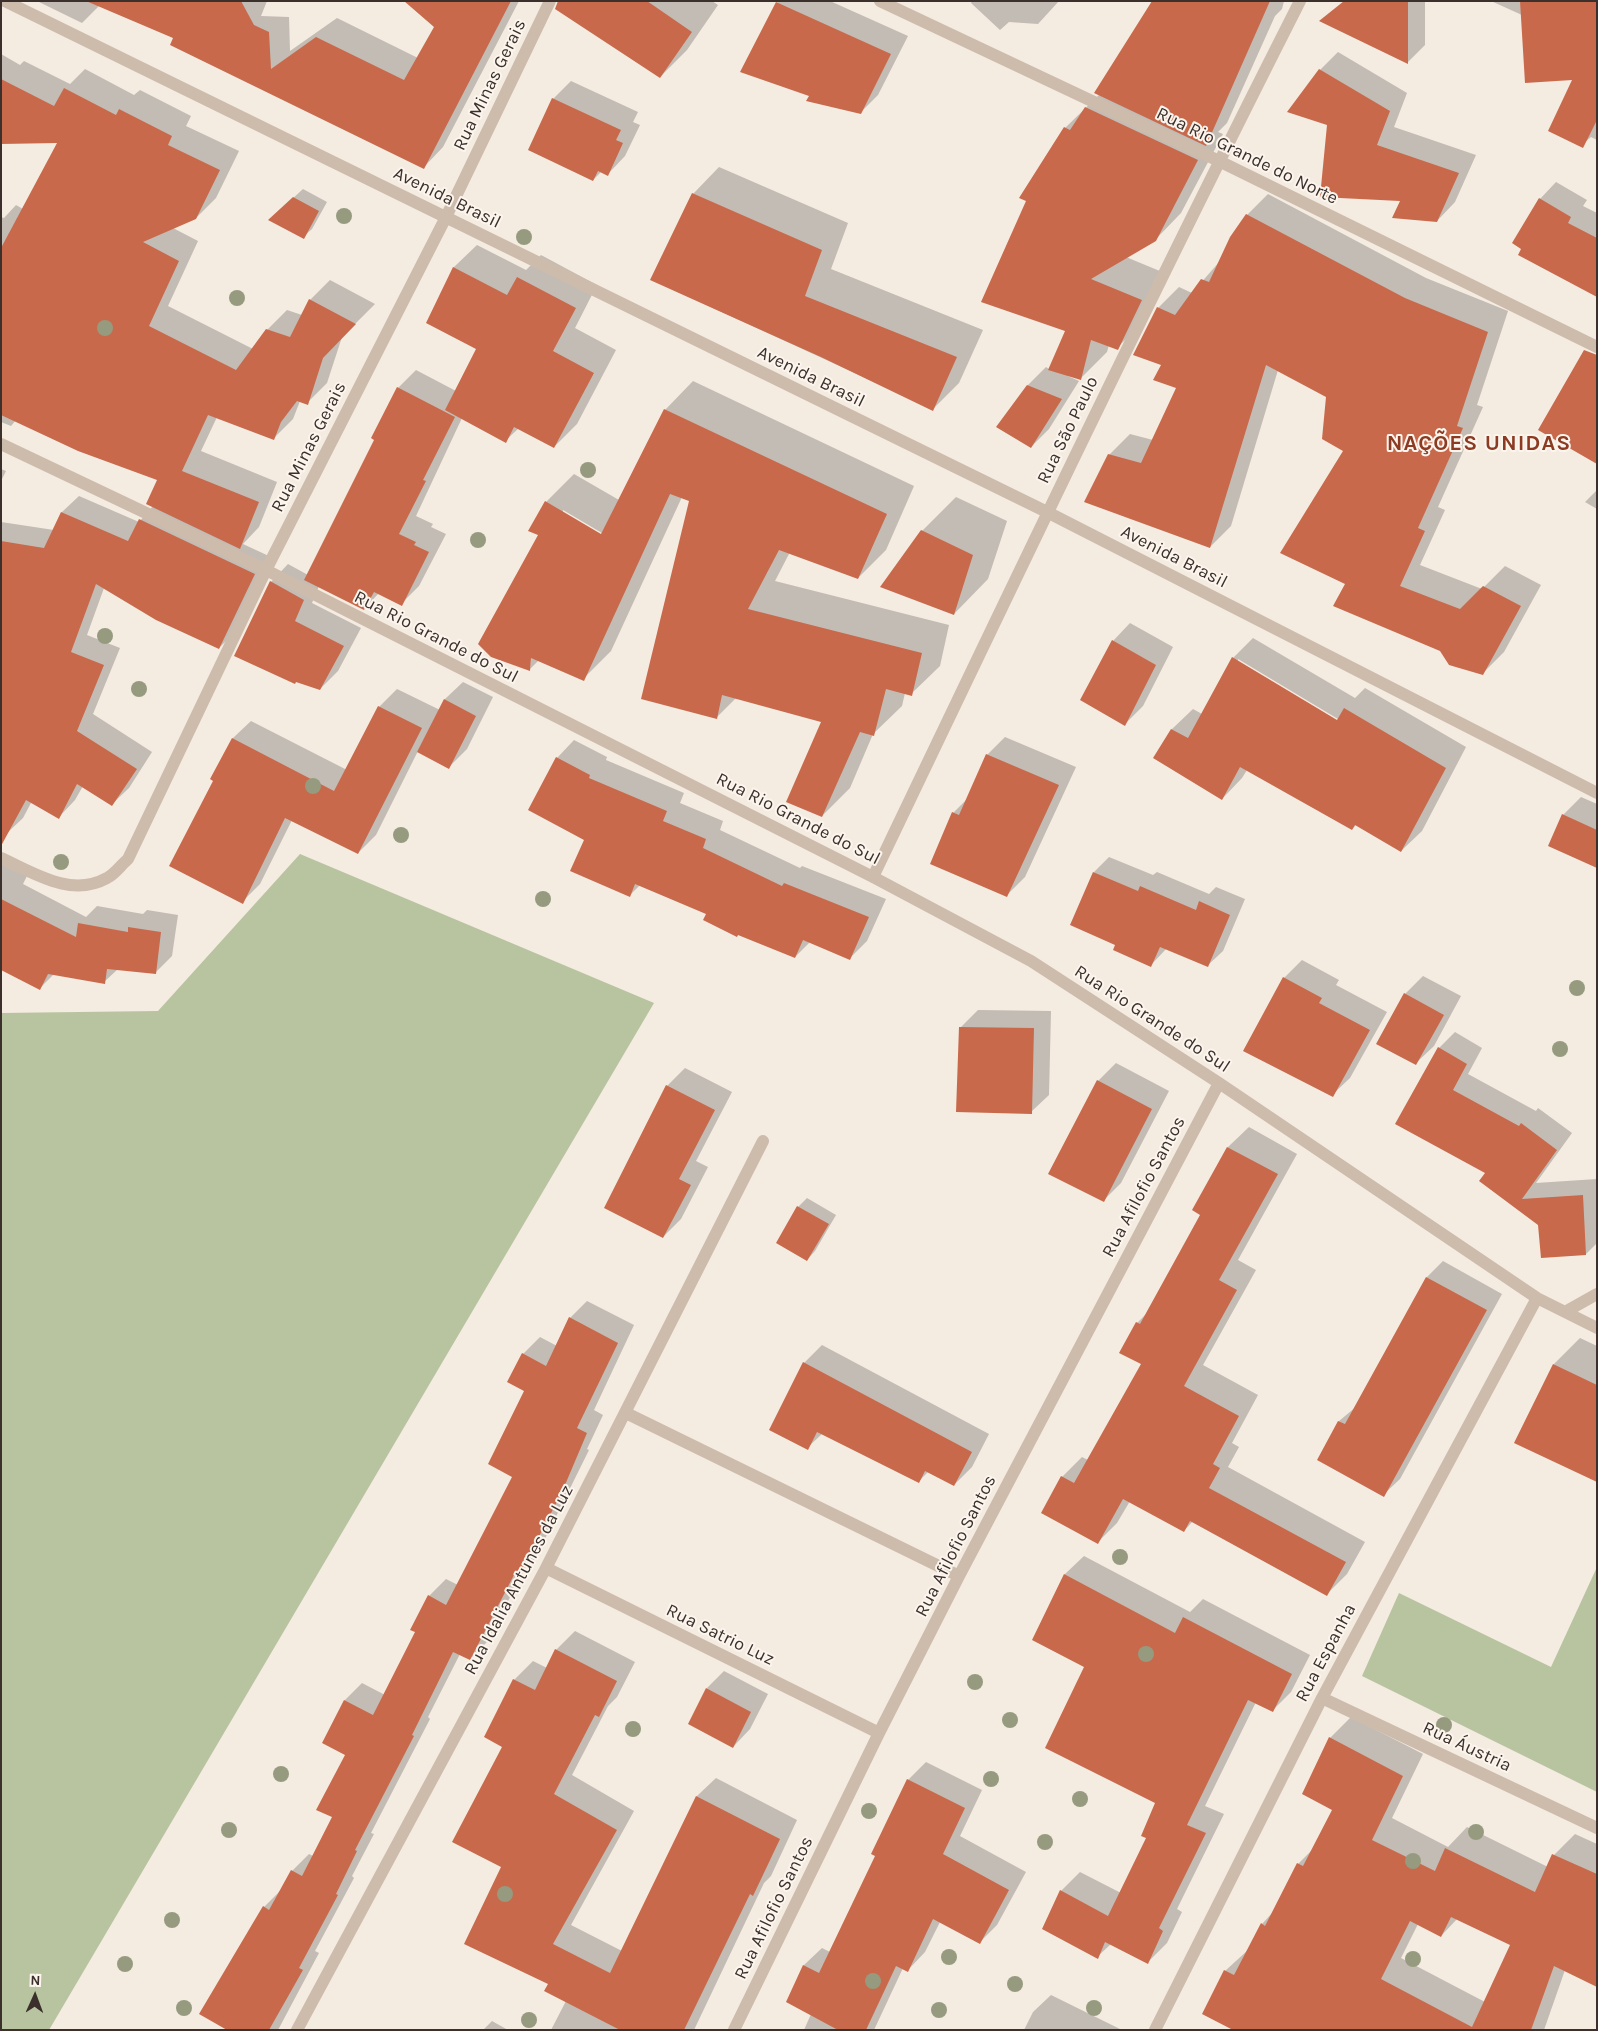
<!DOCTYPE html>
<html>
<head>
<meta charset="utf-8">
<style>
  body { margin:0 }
  #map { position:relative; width:1598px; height:2031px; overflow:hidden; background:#f4ebe1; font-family:Karla,sans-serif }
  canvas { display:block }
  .frame { position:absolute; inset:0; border:2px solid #3b302b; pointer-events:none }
  .north { position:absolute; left:10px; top:1971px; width:50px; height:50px; -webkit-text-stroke:4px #fbf5ee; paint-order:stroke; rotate:2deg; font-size:14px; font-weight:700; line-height:20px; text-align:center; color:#3b302b }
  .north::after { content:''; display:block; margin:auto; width:18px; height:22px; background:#3b302b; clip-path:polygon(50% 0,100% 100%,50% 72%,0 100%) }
</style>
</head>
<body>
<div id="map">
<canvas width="1598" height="2031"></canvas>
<div class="frame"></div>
<div class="north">N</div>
</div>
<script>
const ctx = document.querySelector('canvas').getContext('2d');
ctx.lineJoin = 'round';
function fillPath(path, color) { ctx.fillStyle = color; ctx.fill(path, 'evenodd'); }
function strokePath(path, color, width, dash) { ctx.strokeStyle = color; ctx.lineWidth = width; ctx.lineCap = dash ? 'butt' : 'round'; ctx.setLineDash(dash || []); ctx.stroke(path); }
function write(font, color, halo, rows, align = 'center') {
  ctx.font = font + ' Karla,sans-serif'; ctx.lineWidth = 4; ctx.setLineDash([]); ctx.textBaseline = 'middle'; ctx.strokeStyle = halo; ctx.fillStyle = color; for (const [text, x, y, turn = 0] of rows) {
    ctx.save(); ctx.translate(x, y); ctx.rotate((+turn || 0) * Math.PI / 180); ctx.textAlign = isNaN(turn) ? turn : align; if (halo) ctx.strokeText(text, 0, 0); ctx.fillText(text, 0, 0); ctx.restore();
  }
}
fillPath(new Path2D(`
  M300,854l354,149 -605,1027h-48v-1017l157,-2z
  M1597,1567v225l-235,-116 37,-83 152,74z`), '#b8c4a0');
fillPath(new Path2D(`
  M37,1h230l-6,15 28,1 1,34 47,-33 81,40 18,-31 -20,-26h103l-76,146 -19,20 -249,-129 -76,-32 -17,17z
  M581,1h131l6,4 -31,45 -27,27z
  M779,1h51l78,35 -30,59 -18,18 -50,-17 -33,-93z
  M972,1h87l-21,23 -29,-2 -9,8 -29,-27z
  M1220,1h64l-2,8 -7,7 -48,107 -9,9 5,2 -42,79 -26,27 -29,17 41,17 -24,48 -26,26 -8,-3 -2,7 -26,26 -12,-3 -1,1 11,5 -30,48 -18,18 -3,-62 18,-18 3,2 18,-38 -2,-203 35,-34z
  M1362,1h63v44l-17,17z
  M1491,1h106v139l-6,-3 -7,6 -10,-65 -52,-63z
  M1338,52l69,41 -13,34 82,28 -21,47 -18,19 -35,-21 -73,-76 -9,-54z
  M1,54l19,11 4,-4 46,23 15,-15 49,26 6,-5 51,26 -5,10 53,25 -23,47 -20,20 -23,10 25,13 -30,65 85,43 14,-19 20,-20 15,5 8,-15 20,-20 45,24 -33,33 -15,46 -20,20 -7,-2 -7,18 -20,20 -56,-22 -16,34 76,31 -18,45 -16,17 28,13 -35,74 -17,17 -115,-60 -17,47 33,13 -27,66 59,38 -23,36 -17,16 -29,-18 -8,14 -16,17 -27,-16 -9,17 -17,16 -5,-179v-133l53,8 8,-18 17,-16 60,26 14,-16 6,-27 -143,-59 -5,6 -10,-4v-205l3,1 12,-13 7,4 36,-67 -58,1z
  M571,81l67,31 -5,10 7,3 -15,31 -17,18 -6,-3 -9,9 -40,-81z
  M719,167l129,56 -17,46 152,61 -24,53 -26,26 -281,-129 41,-86z
  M1556,182l31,18 -4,6 14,7v81l-57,-95z
  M303,189l24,13 -15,27 -9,8 -25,-25z
  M1268,194l158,84 82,33 -31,94 6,2 -45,100 7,3 -25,55 62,24 23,-23 36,19 -37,67 -21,21 -42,-23 -95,-67 -1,-133 -18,-54 -49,-26 -47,156 -21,21 -101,-92 21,-21 23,6 25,-53 -15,-23 -5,-56 21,-21 13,6 28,-32 27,-46z
  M477,245l49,25 15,-15 56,30 -22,43 41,22 -39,74 -23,23 -35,-19 -14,13 -43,-23 -46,98 17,8 -2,3 15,7 -27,52 -18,18 -22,-11 -15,16 -45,-23 -7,17 49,25 -23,43 -18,18 -49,-107 17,-18 20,11 68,-135 22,-52 18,-18 40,21 22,-42 -50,-26 26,-56z
  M693,381l221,105 -28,64 -28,28 -68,-26 -15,29 174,44 -9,41 -29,28 -6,-1 -3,13 -29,28 -23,54 -28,28v-95l-86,-23 -20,20 -25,-218 -9,-3 -71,154 -28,28 -44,-19 -9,9 10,-135 6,-32 28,-28 45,26 46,-90zM563,510l44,26 -2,2 -42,-25z
  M1,469l5,2 -5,10z
  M1597,490v19l-12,-7z
  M956,497l51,24 -19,58 -34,35 -32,-83z
  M1130,623l43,24 -30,59 -18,18 -12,-83z
  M1253,638l102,60 10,-10 101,59 -44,84 -21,20 -45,-26 -4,4 -105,-59 -5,8 -20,21 -67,-41 17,-29 21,-20 9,5 31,-56zM1238,659l105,63 -1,2 -104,-62z
  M463,682l30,15 -26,52 -18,18 -31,-16 -42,84 -18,18 -66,-33 -32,64 -18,18 -27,-122 -3,-1 21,-41 18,-17 96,49 32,-63 18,-18 43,21 5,-11z
  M1005,737l71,30 -51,110 -18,18 -54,-82 15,-15 19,-43z
  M574,740l33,17 -1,3 78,33 -4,10 43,18 -3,9 80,38 2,-2 84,33 -19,42 -18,18 -39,-17 -15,15 -87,-44 -68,-28 -10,10 -44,-56 -29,-81z
  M1581,797l16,7v63l-34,-52z
  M1109,857l44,18 4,-3 52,22 7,-7 29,12 -22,52 -16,15 -40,-18 -16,17 -34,-21 -23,-72z
  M1,863l26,13 -4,8 63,33 11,-11 46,8 4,-4 31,5 -6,41 -17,17 -37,-4 -14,13 -50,-8 -14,14 -39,-20z
  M1302,960l37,20 -3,5 51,27 -37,66 -18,17 -88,-45 40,-72z
  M1423,976l38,20 -27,50 -18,17 -11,-69z
  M978,1010l73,1 -2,84 -18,17 -71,-84z
  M1455,1032l27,16 -14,26 68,37 2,-3 34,25 -36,50 61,-4v64l-11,11 -44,3 -2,-33 -53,-51 -90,-50 42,-75z
  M1116,1063l53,28 -48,92 -18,18 -5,-120z
  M685,1068l47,24 -36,69 12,6 -27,52 -18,18 4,-151z
  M1249,1127l48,27 -59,106 18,10 -53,95 55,30 -26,48 7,4 -11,20 137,75 -18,32 -20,20 -134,-73 -9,10 -54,-30 -13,22 -20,20 -54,-31 19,-35 20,-20 6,3 54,-96 -21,-12 16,-29 11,-11 53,-98 -7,-4 34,-63z
  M807,1198l29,17 -21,36 -8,9 -9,-53z
  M1443,1261l59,33 -102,185 -17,16 -64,-35 20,-39 18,-15 70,-129z
  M587,1301l47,24 -40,85 9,5 -16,34 2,1 -54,109 -11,11 -37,72 -17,17 -10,-5 -32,63 2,2 -59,114 3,1 -22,42 2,2 -39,73 4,2 -41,77h-49l35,-123 17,-17 11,-19 17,-17 4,2 20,-39 14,-63 -23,-12 21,-42 17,-17 23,12 31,-64 13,-35 17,-17 12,6 56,-108 11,-87 -2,-36 17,-17 17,9 13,-28z
  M1580,1338l17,8v134l-43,-116z
  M822,1345l167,89 -17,33 -18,18 -26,-13 -9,9 -96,-48 -16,15 -3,-85z
  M1084,1556l106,56 13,-13 107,56 -19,37 -19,19 -16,-9 -51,104 19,8 -47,95 5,3 -15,31 -19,19 -37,-18 -14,13 -36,-66 19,-19 41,21 27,-56 9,-35 -71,-135 -52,-28 31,-65z
  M575,1631l60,31 -18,35 -9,9 -36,69 62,36 -63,114 51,26 75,-155 19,-18 81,42 -26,56 -7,7 -70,147h-143l15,-29 -16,-18 -48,-116 2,-121 -18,-9 28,-57 19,-19 14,7 9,-18z
  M724,1671l44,23 -18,35 -17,18 -26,-59z
  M1351,1717l72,37 -31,64 56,29 19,-20 81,40 6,-12 21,-21 22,10v142l-32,-16 -21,60h-309l-32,-16 22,-43 23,-21 14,-26 11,-12 25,-48 16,-16 20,-39 -4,-71zM1457,1919l55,26 -27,57 -84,-44 17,-34 23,12z
  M926,1762l56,28 -22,46 66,36 -29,53 -18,18 -39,-21 -15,30 -17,18 -5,-2 -29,62h-70l7,-16 -24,-12 17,-37 18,-17 8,4 47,-97 -4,-2 35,-73z
  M1051,1995l69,34v1h-96l9,-18z
  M492,2021l16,9h-25z`), '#0003');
fillPath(new Path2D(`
  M86,1h155l13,24 15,7 2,37 45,-32 88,43 30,-53 -30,-26h107l-87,168 -254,-124 3,-7z
  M558,1h89l45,31 -32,46 -105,-69z
  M1152,1h118l-64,145 -112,-53z
  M1344,1h64v63l-89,-43z
  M1520,1h77v119l-14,28 -35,-17 24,-51 -47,3z
  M776,2l115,52 -30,60 -55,-13 3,-5 -69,-24z
  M1319,69l71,42 -13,34 82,28 -22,49 -45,-4 8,-17 -80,-4 7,-72 -40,-13z
  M1,79l53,27 10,-18 52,27 3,-6 53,27 -4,9 52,25 -24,49 -53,23 36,19 -30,65 87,44 30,-41 24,8 19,-38 47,25 -33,34 -15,47 -11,-4 -16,21 -7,18 -66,-25 -26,56 77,31 -19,47 -94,-45 11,-24 -79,-29 -77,-36v-167l56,-105 -56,1z
  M552,98l69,32 -5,10 7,3 -15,33 -10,-5 -5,10 -65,-31z
  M1085,107l113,53 -42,81 -65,38 51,21 -24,50 -27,-10 -10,40 -33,-10 17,-39 -84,-29 45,-101 -7,-3 45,-71 6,3z
  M692,193l130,57 -17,46 152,61 -24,54 -112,-54 -171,-77z
  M293,197l26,14 -15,28 -36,-19z
  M1539,198l32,19 -3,6 29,15v59l-79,-42 3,-6 -9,-6z
  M1246,214l159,84 83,34 -31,94 6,2 -45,100 7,3 -25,55 60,23 23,-23 38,20 -38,69 -34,-10 -9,-14 -107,-45 12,-22 -65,-31 63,-102 -21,-12 4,-42 -60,-32 -56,183 -126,-46 24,-48 33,9 35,-75 -23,-8 8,-15 -28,-10 24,-48 18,8 26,-36 8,3 21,-45z
  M453,267l54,28 10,-18 59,31 -23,43 41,22 -40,75 -40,-21 -8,16 -61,-33 31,-61 -50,-26z
  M1584,350l13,5v109l-59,-34z
  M1027,385l35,14 -31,49 -35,-21z
  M397,387l58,30 -32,63 3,1 -27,53 17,8 -2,3 15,7 -27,54 -28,-14 -10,18 -60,-30 70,-140 -3,-2z
  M664,409l223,105 -29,65 -79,-29 -31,59 174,44 -10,43 -26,-7 -12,47 -14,-4 -38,85 -36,-15 35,-80 -99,-27 -5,24 -76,-20 48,-198 -19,-7 -86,187 -53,-23 -1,13 -39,-14 -13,-13 60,-109 -10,-4 17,-30 56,33z
  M61,512l67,29 11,-22 116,55 -36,75 -63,-29 -60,-36 -25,68 33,13 -27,66 60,38 -25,37 -35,-22 -18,35 -33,-19 -25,46v-305l43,7z
  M921,530l52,25 -19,60 -74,-28z
  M270,581l34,19 -9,21 49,25 -24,44 -24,-8 -1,2 -61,-28z
  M1112,640l44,25 -31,61 -45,-26z
  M1232,657l105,63 7,-12 102,60 -45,84 -46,-27 -3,5 -112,-63 -18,33 -69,-42 18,-29 17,9z
  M444,699l32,17 -27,53 -32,-17z
  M378,706l44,22 -64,126 -73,-36 -42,86 -74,-38 44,-85 -3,-2 22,-41 102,53z
  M986,754l73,31 -52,112 -77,-33 22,-52 7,3z
  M556,757l34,18 -1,3 78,33 -4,10 43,18 -3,9 79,38 2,-3 85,34 -19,43 -47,-20 -8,18 -57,-23 -1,2 -34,-17 3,-6 -71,-30 -5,13 -60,-26 14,-31 -56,-30z
  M1562,814l35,16v38l-49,-22z
  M1093,872l45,19 2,-5 56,24 3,-9 31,14 -22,52 -48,-20 -9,20 -38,-17 2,-5 -45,-20z
  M1,899l75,38 2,-14 50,9v-5l33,5 -5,42 -49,-5 -2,15 -57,-10 -8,16 -39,-20z
  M1283,977l39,21 -3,5 51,27 -37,67 -90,-46z
  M1404,993l40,22 -28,50 -40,-21z
  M959,1027l75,1 -2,86 -76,-2z
  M1438,1047l29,17 -14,26 66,36 2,-3 36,27 -35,49 61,-4 3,60 -45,3 -3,-33 -59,-44 6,-8 -90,-49z
  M1097,1080l55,29 -48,93 -56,-28z
  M666,1085l49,25 -36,69 12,6 -28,53 -59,-30z
  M1227,1147l51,27 -59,106 18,10 -53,96 55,30 -26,48 7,4 -11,20 137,74 -19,34 -137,-75 -6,11 -61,-33 -25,45 -57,-31 20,-37 13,7 67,-119 -22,-11 17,-31 4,2 60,-109 -8,-5z
  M797,1206l32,18 -22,37 -31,-18z
  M1426,1277l61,33 -103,187 -67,-37 21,-39 7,3z
  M569,1317l49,26 -41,85 10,5 -25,59 -44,85 -4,-2 -44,85 -17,-8 -41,83 2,1 -59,114 2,1 -21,43 2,1 -39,73 4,2 -34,60h-42l-28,-16 64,-108 6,4 22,-40 11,6 30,-59 -16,-7 29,-55 -23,-12 22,-43 29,15 42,-83 -5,-2 18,-35 18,10 66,-128 -24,-13 36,-73 -17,-9 15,-29 24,13z
  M803,1362l169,90 -18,34 -29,-15 -6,12 -102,-51 -9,18 -39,-20z
  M1553,1364l44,21v97l-83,-39z
  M1064,1574l111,59 8,-16 109,57 -19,38 -25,-12 -61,125 19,8 -47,95 4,3 -15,33 -43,-22 -7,17 -56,-30 18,-39 48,26 38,-78 -5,-2 14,-33 -110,-55 39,-81 -52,-27z
  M555,1649l62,32 -18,36 -4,-2 -41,79 63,36 -64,114 57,29 86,-177 84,43 -27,57 -3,-2 -66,136h-64l-76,-39 4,-7 -84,-40 37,-77 -49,-25 50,-95 -18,-10 29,-58 22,11z
  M706,1688l45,24 -18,36 -45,-24z
  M1329,1737l74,39 -31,64 63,31 10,-23 90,44 17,-38 45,20v113l-43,-21 -23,64h-298l-31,-16 22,-44 10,5 27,-52 4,3 32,-63 6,3 29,-56 -30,-16zM1451,1917l59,28 -38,82 -91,-48 29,-58 31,16z
  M907,1779l58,29 -22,46 66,36 -29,54 -47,-25 -25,53 -12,-6 -30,64h-28l-52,-28 17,-37 16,8 56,-117 -4,-2z`), '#c8694b');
strokePath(new Path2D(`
  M5,1l1042,511 550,281
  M880,1l339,160 378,186
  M1,444l265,126 607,307 158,84 188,122 318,215 60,30
  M1,858c33,15 70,40 106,20 8,-4 14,-13 21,-19l138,-289 180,-353 104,-216
  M873,877c140,-293 280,-586 427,-876
  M1565,1312l32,-18
  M626,1413l333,163
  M546,1568l333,165
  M1322,1698l275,130
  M297,2030l249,-462 217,-427
  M734,2030l145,-297 80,-157 260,-493
  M1155,2030l167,-332 215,-400`), '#cdbbac', 12);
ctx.fillStyle = '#969b7f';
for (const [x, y] of [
  [344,216],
  [524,237],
  [237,298],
  [105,328],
  [588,470],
  [478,540],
  [105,636],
  [139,689],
  [313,786],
  [401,835],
  [61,862],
  [543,899],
  [1577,988],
  [1560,1049],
  [1120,1557],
  [1146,1654],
  [975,1682],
  [1010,1720],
  [1444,1725],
  [633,1729],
  [281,1774],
  [991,1779],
  [1080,1799],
  [869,1811],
  [229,1830],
  [1476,1832],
  [1045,1842],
  [1413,1861],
  [505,1894],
  [172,1920],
  [949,1957],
  [1413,1959],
  [125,1964],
  [873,1981],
  [1015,1984],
  [184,2008],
  [1094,2008],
  [939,2010],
  [529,2020]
]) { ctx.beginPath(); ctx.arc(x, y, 8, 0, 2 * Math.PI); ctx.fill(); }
write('18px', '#3b302b', '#fbf5ee', [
  ["Rua Minas Gerais",490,85,-64],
  ["Rua Rio Grande do Norte",1247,156,26],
  ["Avenida Brasil",447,198,26],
  ["Avenida Brasil",811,377,26],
  ["Rua São Paulo",1068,430,-64],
  ["Rua Minas Gerais",309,447,-63],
  ["Avenida Brasil",1174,557,27],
  ["Rua Rio Grande do Sul",436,637,27],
  ["Rua Rio Grande do Sul",798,819,27],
  ["Rua Rio Grande do Sul",1152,1019,33],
  ["Rua Afilofio Santos",1144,1187,-62],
  ["Rua Afilofio Santos",956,1546,-63],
  ["Rua Idalia Antunes da Luz",519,1580,-62],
  ["Rua Satrio Luz",720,1635,26],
  ["Rua Espanha",1326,1653,-62],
  ["Rua Áustria",1467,1747,25],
  ["Rua Afilofio Santos",774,1908,-64]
]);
ctx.letterSpacing = '1px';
write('bold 22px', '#8c3b22', '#fbf5ee', [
  ["NAÇÕES UNIDAS",1479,444]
]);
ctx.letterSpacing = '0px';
</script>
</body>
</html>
